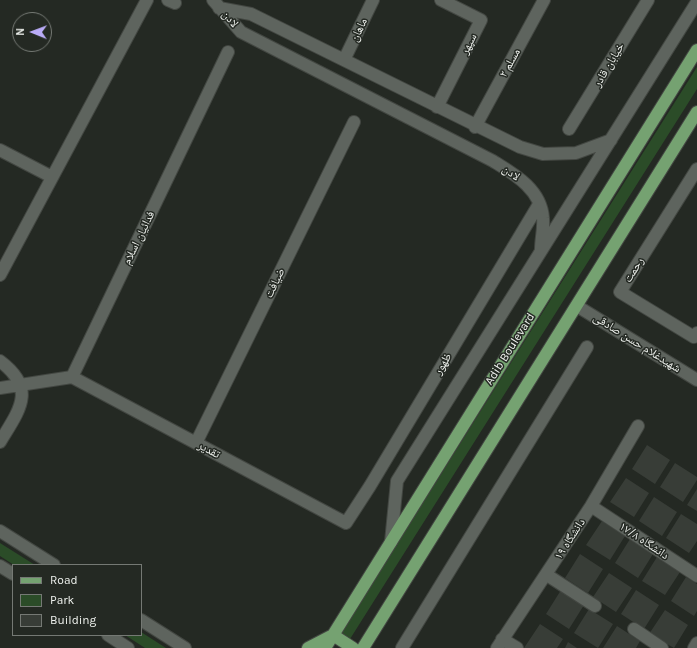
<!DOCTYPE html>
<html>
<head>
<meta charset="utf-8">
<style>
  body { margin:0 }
  #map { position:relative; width:697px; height:648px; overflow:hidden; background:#242923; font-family:Karla,sans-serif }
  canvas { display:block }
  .legend { position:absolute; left:12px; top:564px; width:130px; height:72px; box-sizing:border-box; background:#242923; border:1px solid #757974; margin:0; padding:5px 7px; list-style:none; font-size:12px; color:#eef1ed }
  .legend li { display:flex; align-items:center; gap:8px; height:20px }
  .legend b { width:20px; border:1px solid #757974 }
  .north { position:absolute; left:12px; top:12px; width:40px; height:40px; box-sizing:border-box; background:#242923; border:1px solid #757974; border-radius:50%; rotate:271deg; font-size:11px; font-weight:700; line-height:16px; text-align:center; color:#eef1ed }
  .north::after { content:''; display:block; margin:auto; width:14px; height:18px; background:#b9abf7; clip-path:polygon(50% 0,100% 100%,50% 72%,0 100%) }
</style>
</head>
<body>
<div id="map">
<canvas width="697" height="648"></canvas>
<ul class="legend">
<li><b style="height:5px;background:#75a271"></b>Road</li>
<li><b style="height:11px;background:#2b4c28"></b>Park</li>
<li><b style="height:11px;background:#383d37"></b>Building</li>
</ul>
<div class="north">N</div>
</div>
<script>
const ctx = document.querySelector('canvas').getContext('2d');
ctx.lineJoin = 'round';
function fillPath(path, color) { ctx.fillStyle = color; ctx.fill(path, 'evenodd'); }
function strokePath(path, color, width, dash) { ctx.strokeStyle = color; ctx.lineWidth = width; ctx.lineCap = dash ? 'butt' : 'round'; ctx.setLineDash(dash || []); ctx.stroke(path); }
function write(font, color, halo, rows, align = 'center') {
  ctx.font = font + ' Karla,"Noto Naskh Arabic",sans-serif'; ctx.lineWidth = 3; ctx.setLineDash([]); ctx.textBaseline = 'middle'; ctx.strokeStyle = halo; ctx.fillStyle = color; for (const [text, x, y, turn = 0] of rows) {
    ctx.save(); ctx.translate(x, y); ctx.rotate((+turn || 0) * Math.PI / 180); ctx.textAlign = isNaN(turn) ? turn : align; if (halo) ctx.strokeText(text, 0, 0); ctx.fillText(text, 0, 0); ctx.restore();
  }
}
fillPath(new Path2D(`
  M697,67v22l-347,550 -9,-6z
  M0,543l35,22h-21l-14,-9z
  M141,632l25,16h-21l-20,-13h16z`), '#2b4c28');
fillPath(new Path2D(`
  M647,445l23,15 -15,24 -23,-15z
  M675,463l22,14v3l-14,22 -23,-15z
  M626,478l23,15 -15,24 -24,-15z
  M697,489v22l-10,-6z
  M654,497l23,15 -15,24 -23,-15z
  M681,514l16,10v17l-8,12 -23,-15z
  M602,521l23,15 -15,24 -24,-15z
  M630,539l23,15 -15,24 -23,-15z
  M580,554l23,15 -15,24 -23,-15z
  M657,557l23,15 -15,23 -23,-14z
  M609,573l23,15 -16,24 -23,-15z
  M686,577l11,7v27l-3,5 -23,-15z
  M561,590l23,15 -15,24 -23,-15z
  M636,590l23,15 -15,24 -23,-15z
  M589,609l24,15 -15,24 -24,-15z
  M665,610l23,15 -14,23 -25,-14z
  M540,624l23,15 -6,9h-33z
  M617,626l23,15 -4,7h-33z
  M568,642l9,6h-12z`), '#383d37');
const minor = new Path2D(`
  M168,0l7,3
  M213,0l28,32 252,129c21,13 48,28 50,57 1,10 -2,21 -2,31
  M219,8l32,6 269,133 23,7 33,-1 35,-13
  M344,60l29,-60
  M437,107l44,-87 -40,-20
  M475,127l69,-127
  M569,129l79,-129
  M0,150l52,27
  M697,169l-77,123 74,45 3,-4
  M0,275l147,-275
  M577,306l120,74
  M0,361c37,28 20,48 0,81
  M72,377l274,146 24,-37 169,-282
  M0,388l72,-11 156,-325
  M196,443l158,-321
  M591,506l106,70
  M0,531l54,34
  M391,542l6,-61 300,-479
  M0,566l13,8
  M547,575l48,31
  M141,620l44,28
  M634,629l28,19
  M108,635l20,13
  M502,639l15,9
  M402,648l185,-301
  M497,648l94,-142 47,-80
  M694,648l3,-5`);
const major = new Path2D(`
  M308,648l25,-13 20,13
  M325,648l372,-598
  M363,648l334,-536`);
strokePath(minor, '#434742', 14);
strokePath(major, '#434742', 14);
strokePath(minor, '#5e645e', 12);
strokePath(major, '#75a271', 12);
write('12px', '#eef1ed', '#242923', [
  ["لادن",230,19,50],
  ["ماهان",359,30,-65],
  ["سپهر",469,44,-63],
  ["مسلم ۲",510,63,-61],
  ["خیابان قادر",609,65,-59],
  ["لادن",511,173,35],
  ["فدائیان اسلام",139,238,-64],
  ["رحمت",634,270,-58],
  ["ضیافت",275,283,-64],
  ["شهیدغلام حسن صادقی",637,343,32],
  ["Adib Boulevard",510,349,-58],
  ["ظهور",443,364,-59],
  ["تقدیر",209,450,28],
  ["دانشگاه ۱۹",570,539,-57],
  ["دانشگاه ۱۷/۸",644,541,34]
]);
</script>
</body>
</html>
